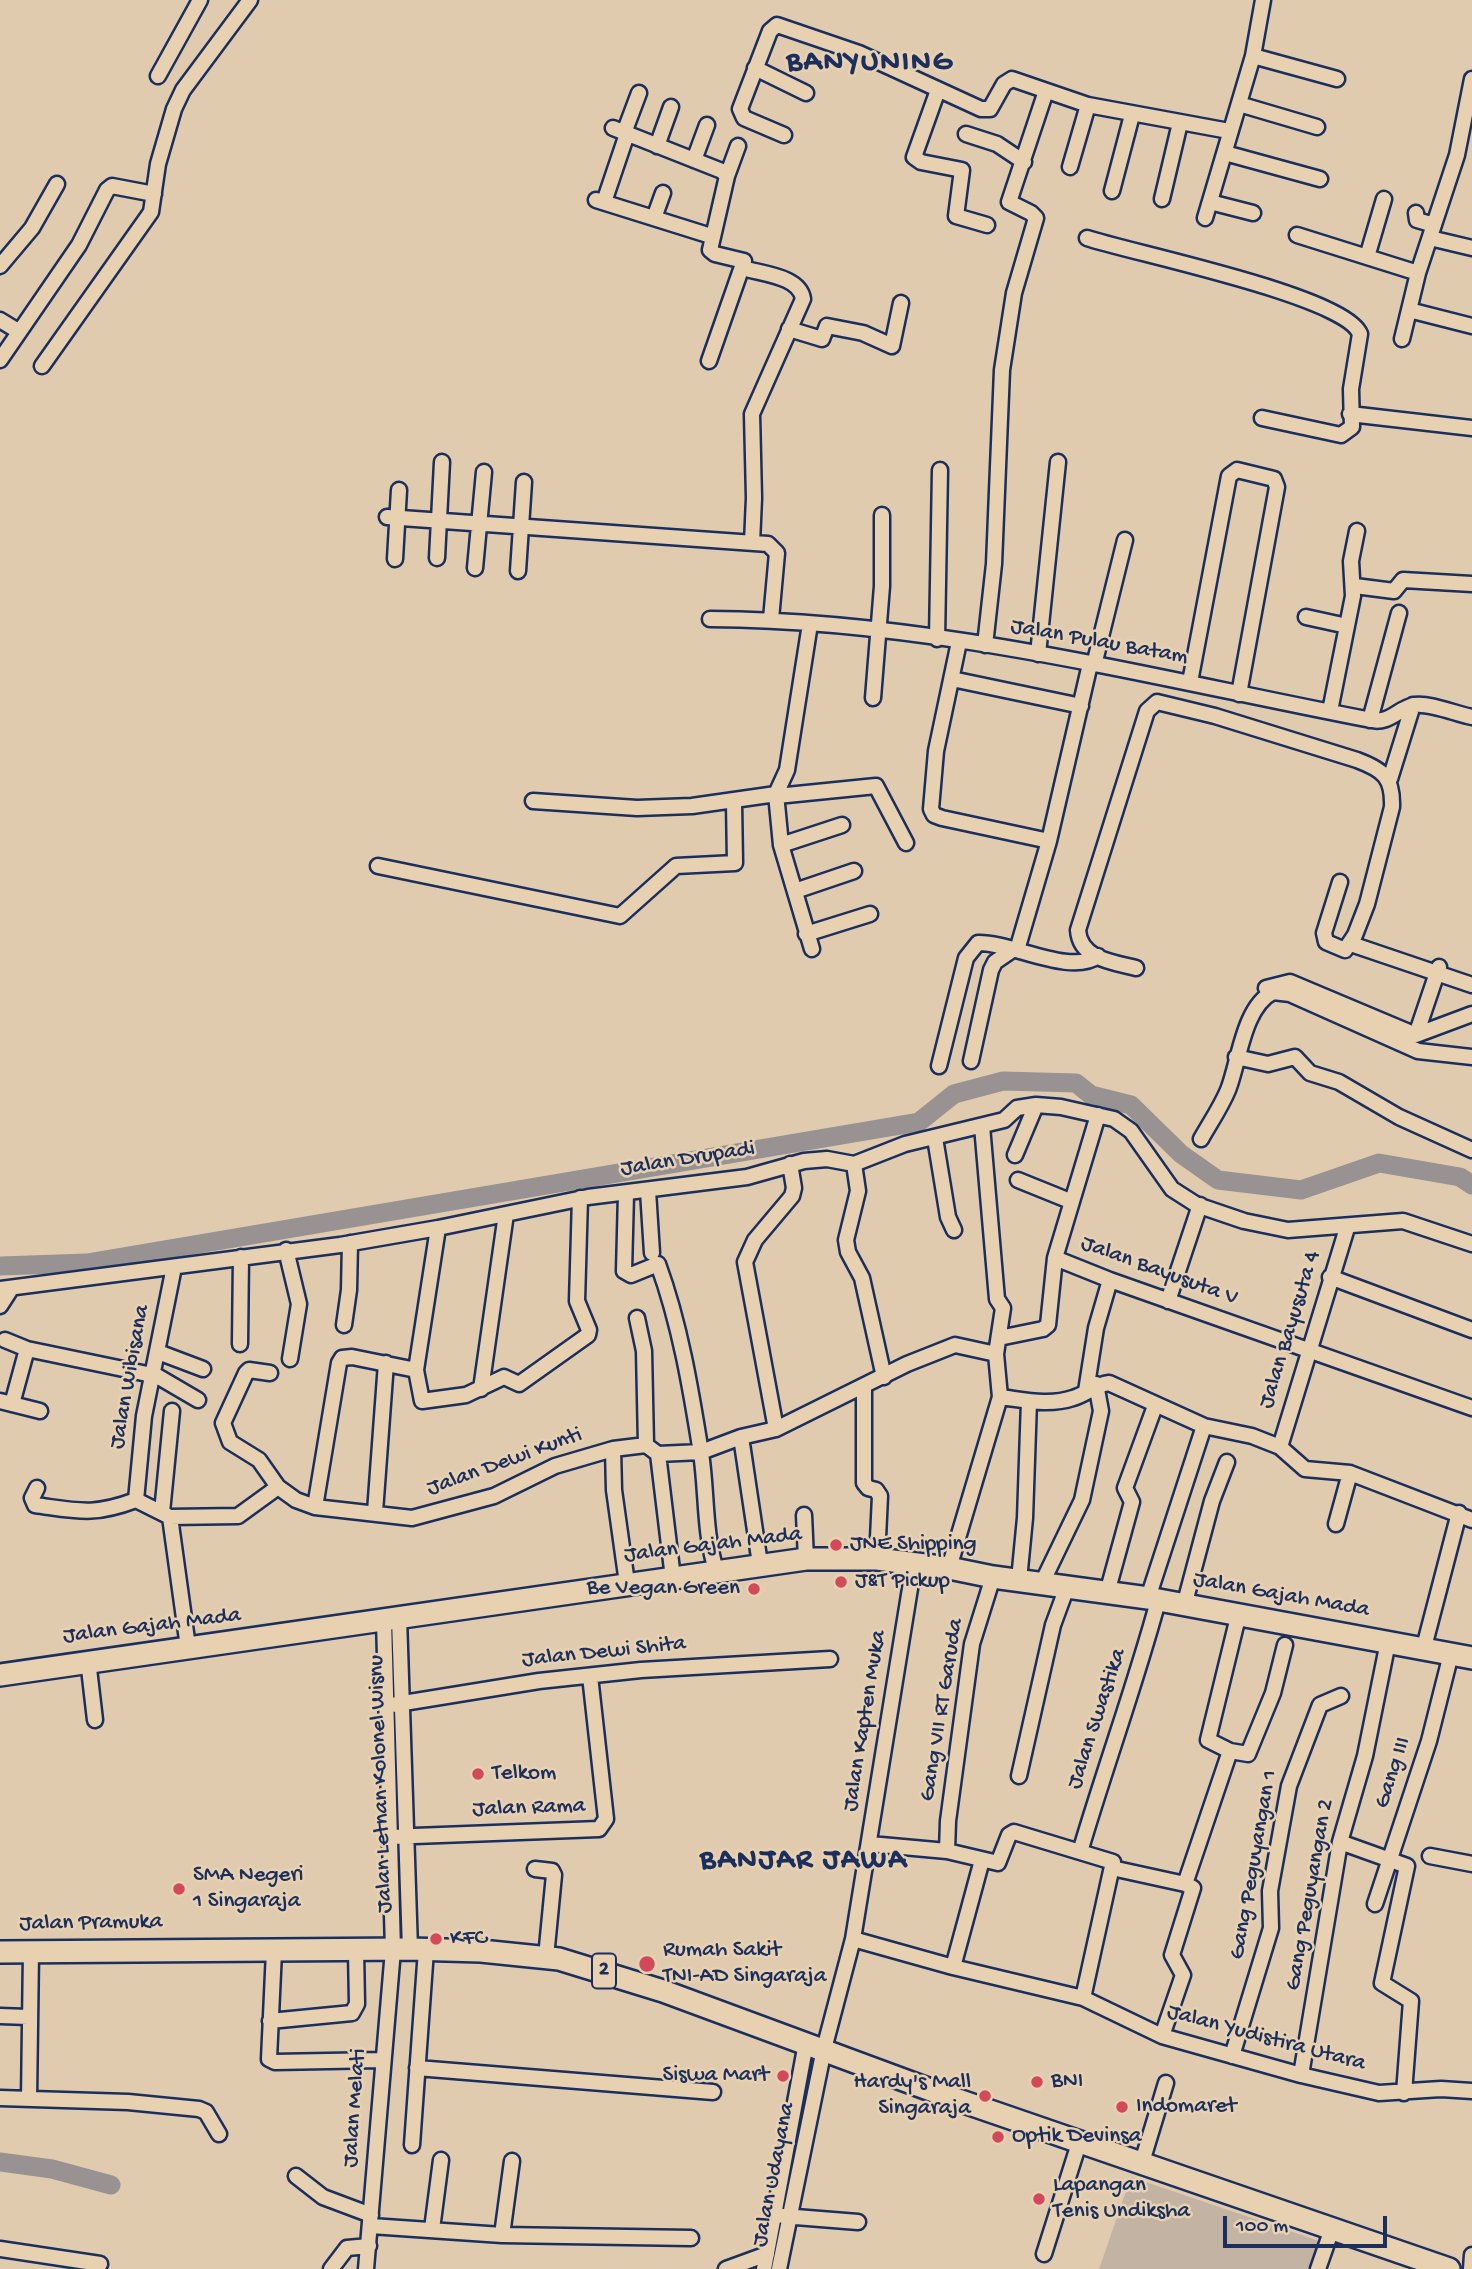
<!DOCTYPE html>
<html>
<head>
<meta charset="utf-8">
<style>
  body { margin:0 }
  #map { position:relative; width:1472px; height:2269px; overflow:hidden; background:#e0cbae; font-family:"Gochi Hand",sans-serif }
  canvas { display:block }
  .scale { position:absolute; left:1223px; top:2216px; width:164px; height:32px; box-sizing:border-box; border:4px solid #1b2f5e; border-top:0; padding-left:9px; font-size:21px; line-height:24px; white-space:nowrap; color:#1b2f5e; -webkit-text-stroke:5px #e8d1b1; paint-order:stroke }
</style>
</head>
<body>
<div id="map">
<canvas width="1472" height="2269"></canvas>
<div class="scale">100 m</div>
</div>
<script>
const ctx = document.querySelector('canvas').getContext('2d');
ctx.lineJoin = 'round';
function fillPath(path, color) { ctx.fillStyle = color; ctx.fill(path, 'evenodd'); }
function strokePath(path, color, width, dash) { ctx.strokeStyle = color; ctx.lineWidth = width; ctx.lineCap = dash ? 'butt' : 'round'; ctx.setLineDash(dash || []); ctx.stroke(path); }
function write(font, color, halo, rows, align = 'center') {
  ctx.font = font + ' "Gochi Hand",sans-serif'; ctx.lineWidth = 5; ctx.setLineDash([]); ctx.textBaseline = 'middle'; ctx.strokeStyle = halo; ctx.fillStyle = color; for (const [text, x, y, turn = 0] of rows) {
    ctx.save(); ctx.translate(x, y); ctx.rotate((+turn || 0) * Math.PI / 180); ctx.textAlign = isNaN(turn) ? turn : align; if (halo) ctx.strokeText(text, 0, 0); ctx.fillText(text, 0, 0); ctx.restore();
  }
}
fillPath(new Path2D(`
  M1131,2177l188,64 -10,28h-210z`), '#c2b3a2');
strokePath(new Path2D(`
  M0,1266l87,-3 832,-141 35,-28 49,-13 73,2 15,12 40,10 50,49 37,26 83,10 78,-27 81,14 12,8
  M0,2162l52,7 59,16`), '#999292', 19);
const minor = new Path2D(`
  M1253,56l84,23
  M755,68l51,25
  M158,76l42,-76
  M938,90l-24,67 7,5 41,8 -6,46 31,9
  M1239,104l78,23
  M613,128l109,43 5,5
  M624,133l15,-40
  M966,134l31,10 27,18
  M784,135l-40,-17 -4,-9 30,-78 7,-6 82,28 122,56h9l14,-25 8,-5 76,26 141,26
  M657,146l14,-39
  M1225,153l95,26
  M694,160l13,-35
  M1070,167l18,-62
  M1112,191l20,-76
  M1162,199l18,-76
  M596,200l115,36
  M604,202l23,-68
  M1210,202l43,11
  M1416,213l1,7 17,5
  M654,218l9,-25
  M1205,218l48,-162 10,-56
  M1297,235l121,38
  M1087,238c45,15 259,58 273,96l-9,55 1,38 -11,8 -79,-17
  M1430,238l42,10
  M1367,257l17,-58
  M0,266l32,-38 25,-44
  M743,268c19,6 57,8 60,31l-51,115 2,84 -2,45
  M1409,310l63,16
  M0,320l18,11
  M789,329l33,10 5,-13 36,7 29,13 9,-43
  M1402,339l16,-66 39,-118 15,-76
  M0,360l79,-115 28,-55 5,-4 42,8
  M709,361l35,-100 -29,-7 -5,-4 17,-74 11,-30
  M42,366l109,-154 7,-48 16,-55 9,-19 67,-90
  M1350,414l122,14
  M387,517l381,27 9,9 -6,66
  M437,558l5,-96
  M395,559l4,-69
  M475,568l9,-96
  M518,571l6,-89
  M1355,586l39,5 9,-11 69,4
  M1306,617l41,9
  M710,619c223,1 443,59 661,101 19,4 27,-12 44,-15 16,-2 41,9 57,12
  M937,639l3,-169
  M959,642l-23,109 -5,58 3,6 8,3 107,23
  M985,645l9,-81 8,-194 12,-77 22,-75 -5,-5 -22,-11 37,-111
  M1038,654l20,-192
  M1094,665l31,-125
  M952,679l129,27
  M1190,682l39,-206 8,-6 37,9 3,8 -38,207
  M873,698l9,-112v-71
  M1330,711l23,-115 -2,-35 6,-30
  M1370,720l29,-107
  M1390,779l23,-74
  M776,794l5,51 31,104
  M777,796l99,-10 30,57
  M533,801l104,7 55,-2 84,-12 11,-24 23,-146
  M781,845l61,-20
  M378,866l242,50 56,-50 59,-3 -1,-61
  M795,891l59,-20
  M806,934l64,-20
  M1351,944l121,41
  M1017,950l32,-109 41,-177
  M1136,968c-24,-6 -56,-9 -58,-38l69,-219 10,-9 58,14 142,44c27,10 36,18 35,47l-25,97 -12,31 -10,15 -19,-8 -2,-9 16,-51
  M1266,988l24,-6 126,53 56,-21
  M1416,1035l23,-68
  M1236,1057l32,7 27,-7 15,16 29,9 60,35 73,33
  M971,1061l20,-91 4,-8 19,-13
  M939,1066l27,-108 12,-15c33,-1 92,33 120,13
  M935,1138l13,79 6,13
  M1201,1139c9,-16 20,-32 27,-49 11,-27 15,-83 45,-98l17,2 128,57 54,6
  M1015,1155l21,-50
  M854,1164l4,27 -12,49 2,12 14,26 22,99
  M1018,1180l52,21
  M648,1191l4,62
  M626,1194l-2,77 7,4 27,-11c22,60 33,126 43,189 6,39 3,79 15,117
  M438,1228l150,-31 159,-20 57,-16 23,-2 27,5 51,-20 99,-24 13,-12 19,-3 25,2 53,12 17,12 41,58 25,16 47,16 44,9 115,-9 69,23
  M286,1250l13,54 -9,55
  M1055,1258l55,22 362,128
  M1330,1277l142,53
  M0,1289l340,-44 98,-17 -22,142 6,31 44,-6 38,-18 15,7 69,-49 1,-5 -12,-29 3,-103
  M1168,1301l32,-96
  M0,1306l11,-17
  M637,1318l7,33 2,94
  M344,1325l5,-35 1,-47
  M999,1338l44,-9 5,-4 7,-67 43,-143
  M5,1340l22,9 130,27 41,24
  M240,1344l1,-87
  M158,1352l45,17
  M270,1373l-21,-3 -3,3 -23,50 7,19 29,18 19,27 18,13 19,7 97,11 82,-22 61,-30 58,-17 33,-4 12,9 43,-2 40,-15 35,-8 131,-65 48,-19 41,9
  M864,1386v97l4,5 8,2 4,6 -3,63
  M481,1389l25,-175
  M1086,1391l10,-63 14,-48
  M1000,1397c25,3 49,9 73,1 14,-4 21,-13 36,-15l95,43 48,10 28,11 25,22 45,4 122,47
  M0,1401l40,10
  M12,1404l15,-55
  M776,1429l-31,-167 10,-22 37,-44 2,-8 -4,-24
  M741,1437l19,127
  M1280,1447l67,-219
  M613,1449l1,41 13,93
  M658,1454l15,124
  M37,1488l-5,10 3,7c44,6 58,11 101,-5
  M136,1500l8,-84 30,-149
  M136,1500l34,17 18,130
  M315,1507l24,-144 3,-5 10,-1 64,13
  M162,1512l10,-101
  M375,1512l11,-149
  M804,1515l2,44
  M170,1517l68,-1 40,-29
  M1336,1524l14,-51
  M949,1568l51,-171 -4,-43 7,-46 -6,-9 -15,-173
  M1019,1580l6,-62 4,-117
  M1042,1583l40,-83 19,-89 -5,-27
  M1107,1593l25,-91 -7,-14 30,-82
  M1148,1598l56,-172
  M1184,1606l28,-105 15,-39
  M399,1618l11,331
  M1424,1647l35,-134
  M88,1660l7,60
  M385,1706l154,-25 102,-11 189,-11
  M1230,1751l18,3 25,-61 12,-48
  M1019,1776l34,-151 14,-38
  M388,1837l211,-8 7,-10 -16,-143
  M1340,1842l67,24 -25,117 29,18 -7,92
  M870,1844l77,7 51,12 11,-28 5,-3 99,30 -30,136
  M947,1851l1,-30 24,-177 21,-67
  M1080,1852c25,-85 55,-166 78,-251
  M1430,1856l42,8
  M1112,1868l73,16 8,4 -21,67 11,20 -21,61
  M535,1869l17,2 2,4 -8,82
  M1185,1884l45,-133 -22,-11 30,-123
  M1375,1904l54,-163 22,-87
  M853,1939l100,28 130,31 79,38 139,39 78,18 62,-4 31,2
  M274,1951l-5,108 6,3 106,-2
  M953,1967l29,-107
  M0,2016l28,1
  M270,2021l82,-8 5,-9 -1,-53
  M1232,2056l39,-128 -1,-37 19,-105 31,-81 21,-9
  M417,2068l296,24
  M1301,2075l39,-233 25,-86 23,-114
  M0,2098l128,4 71,7 7,3 13,22
  M29,2099l2,-147
  M412,2145l14,-195
  M1142,2162l24,-79
  M296,2176l27,21 48,18
  M783,2216l75,6
  M371,2226l131,9 189,3
  M432,2229l9,-69
  M502,2235l10,-74
  M0,2249l100,15
  M1044,2254l36,-114
  M331,2269l16,-21 22,-2
  M366,2269l27,-319 -9,-330
  M726,2269l41,-15
  M764,2269l42,-226
  M779,2269l45,-220 29,-110 61,-375
  M1318,2269l14,-40
  M1471,2269l1,-14`);
const highway = new Path2D(`
  M0,1675l806,-116h71l72,9 44,9 155,21 324,60
  M0,1952l410,-3 71,2 78,8 104,32 292,108 494,170`);
strokePath(minor, '#1b2f5e', 19);
strokePath(highway, '#1b2f5e', 26);
strokePath(minor, '#e8d1b1', 14);
strokePath(highway, '#e8d1b1', 21);
for (const [x, y, r, color] of [
  [836,1545,7,"#d1495b"],
  [841,1582,7,"#d1495b"],
  [754,1589,7,"#d1495b"],
  [478,1774,7,"#d1495b"],
  [179,1889,7,"#d1495b"],
  [436,1939,7,"#d1495b"],
  [647,1964,9,"#d1495b"],
  [783,2076,7,"#d1495b"],
  [1037,2082,7,"#d1495b"],
  [985,2096,7,"#d1495b"],
  [1122,2107,7,"#d1495b"],
  [998,2137,7,"#d1495b"],
  [1039,2199,7,"#d1495b"]
]) { const dot = new Path2D(); dot.arc(x, y, r, 0, 2 * Math.PI); ctx.fillStyle = color; ctx.fill(dot); strokePath(dot, '#e8d1b1', 2.5); }
for (const [x, y, w] of [
  [604,1971,24]
]) { const box = new Path2D(); box.roundRect(x - w / 2, y - 17.5, w, 35, 5); ctx.fillStyle = '#e8d1b1'; ctx.fill(box); strokePath(box, '#1b2f5e', 2); }
write('bold 21px', '#1b2f5e', null, [
  ["2",604,1971]
]);
write('23px', '#1b2f5e', '#e8d1b1', [
  ["Jalan Pulau Batam",1099,643,10],
  ["Jalan Drupadi",688,1160,-9],
  ["Jalan Bayusuta V",1159,1272,20],
  ["Jalan Bayusuta 4",1291,1330,-73],
  ["Jalan Wibisana",131,1377,-80],
  ["Jalan Dewi Kunti",505,1463,-20],
  ["Jalan Gajah Mada",713,1546,-7],
  ["Jalan Gajah Mada",1281,1596,10],
  ["Jalan Gajah Mada",152,1627,-7],
  ["Jalan Dewi Shita",604,1653,-6],
  ["Gang VII RT Garuda",943,1710,-81],
  ["Jalan Swastika",1098,1719,-72],
  ["Jalan Kapten Muka",866,1721,-81],
  ["Gang III",1394,1773,-72],
  ["Jalan Letnan Kolonel Wisnu",382,1784,-92],
  ["Jalan Rama",529,1809,-2],
  ["Gang Peguyangan 1",1255,1865,-80],
  ["Gang Peguyangan 2",1311,1895,-80],
  ["Jalan Pramuka",91,1924,-1],
  ["Jalan Yudistira Utara",1266,2039,15],
  ["Jalan Melati",356,2108,-86],
  ["Jalan Udayana",775,2175,-79]
]);
write('23px', '#1b2f5e', '#e8d1b1', [
  ["JNE Shipping",850,1545],
  ["J&T Pickup",855,1582],
  ["Be Vegan Green",740,1589,"right"],
  ["Telkom",492,1774],
  ["SMA Negeri",193,1876],
  ["1 Singaraja",193,1902],
  ["KFC",450,1939],
  ["Rumah Sakit",663,1951],
  ["TNI-AD Singaraja",663,1977],
  ["Siswa Mart",769,2076,"right"],
  ["BNI",1051,2082],
  ["Hardy's Mall",971,2083,"right"],
  ["Singaraja",971,2109,"right"],
  ["Indomaret",1136,2107],
  ["Optik Devinsa",1012,2137],
  ["Lapangan",1053,2186],
  ["Tenis Undiksha",1053,2212]
], 'left');
ctx.letterSpacing = '2px';
write('bold 30px', '#1b2f5e', '#e8d1b1', [
  ["BANYUNING",870,64],
  ["BANJAR JAWA",804,1862]
]);
ctx.letterSpacing = '0px';
</script>
</body>
</html>
